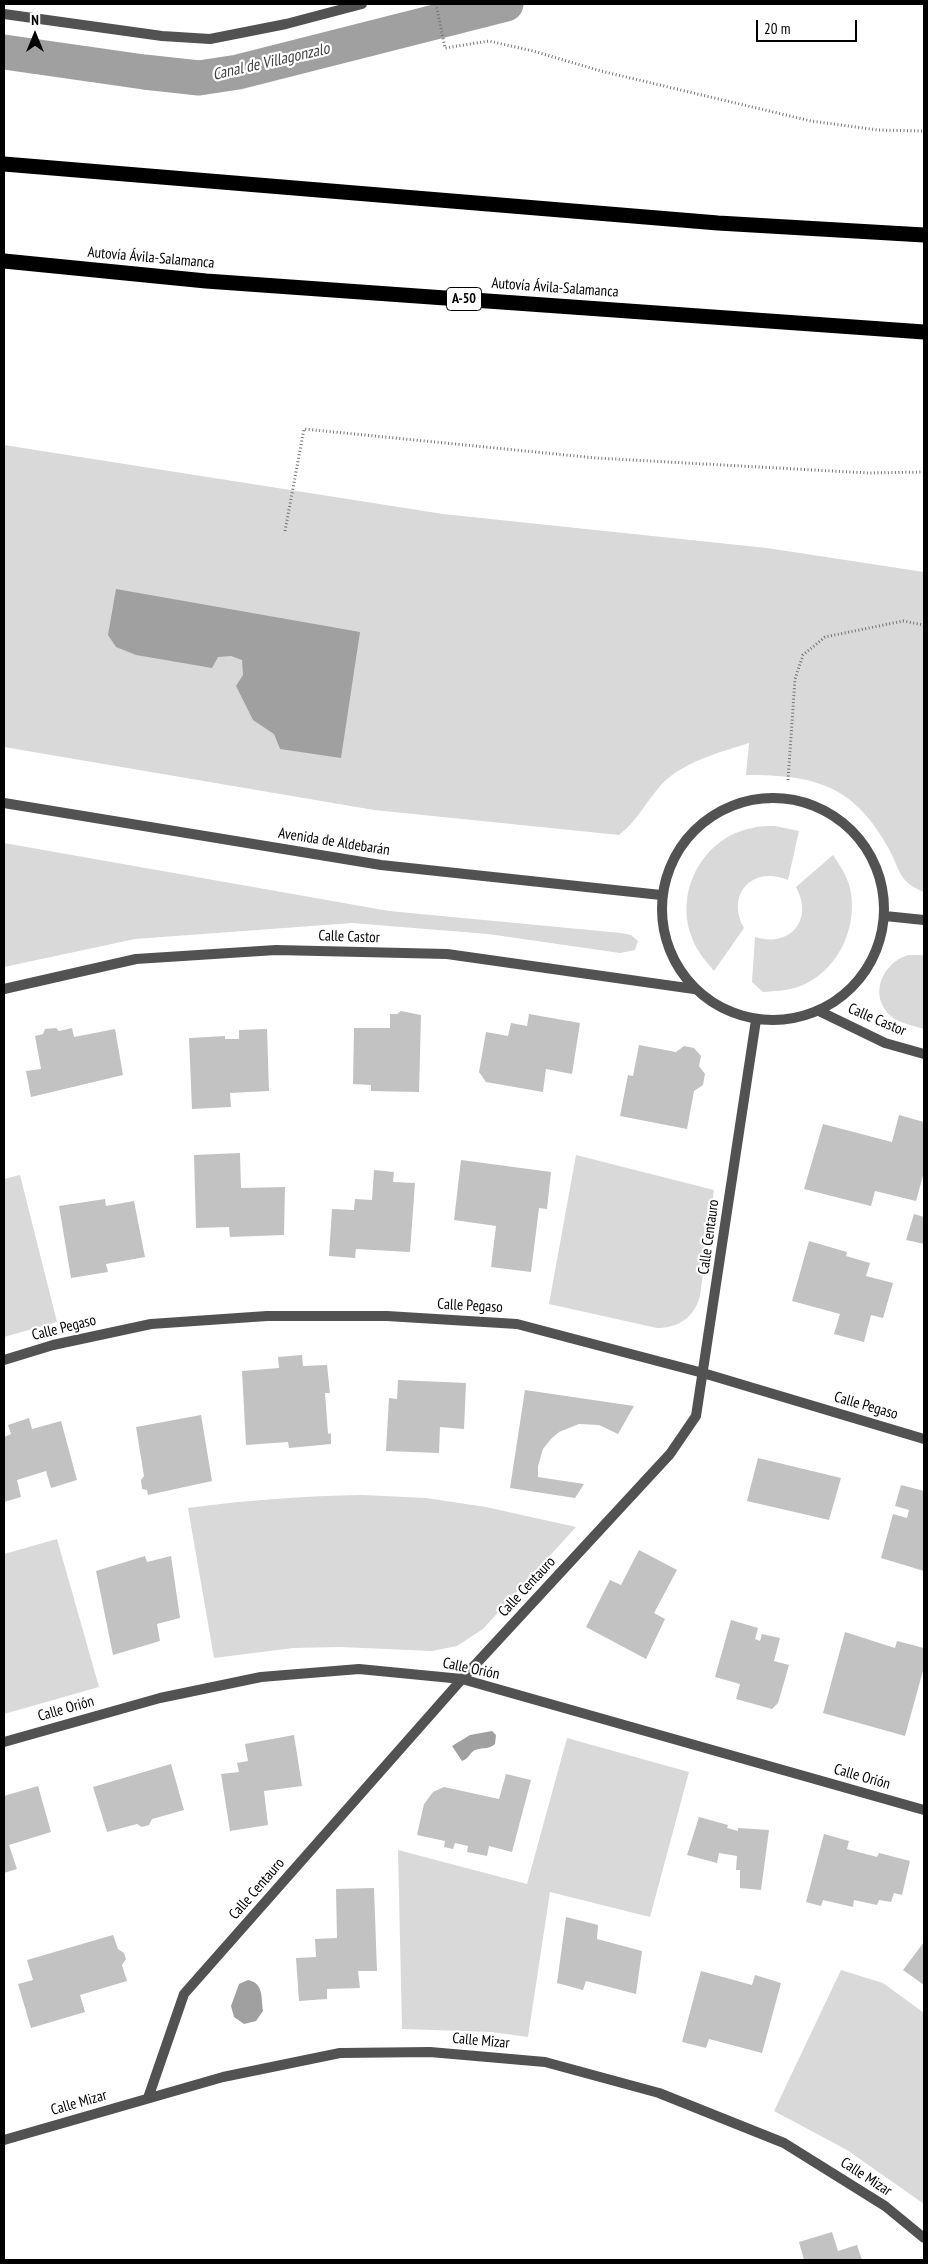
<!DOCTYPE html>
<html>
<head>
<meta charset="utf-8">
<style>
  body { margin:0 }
  #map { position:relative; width:928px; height:2264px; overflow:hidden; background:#fff; font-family:"PT Sans Narrow",sans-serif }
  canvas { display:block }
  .frame { position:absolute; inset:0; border:5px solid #000; pointer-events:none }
  .north { position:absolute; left:10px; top:10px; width:50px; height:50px; -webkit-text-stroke:4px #fff; paint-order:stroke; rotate:0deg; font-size:14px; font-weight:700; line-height:20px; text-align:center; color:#000 }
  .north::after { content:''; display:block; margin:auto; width:18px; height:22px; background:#000; clip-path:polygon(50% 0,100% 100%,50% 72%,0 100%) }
  .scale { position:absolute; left:756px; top:20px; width:101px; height:22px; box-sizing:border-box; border:2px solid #000; border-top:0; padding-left:6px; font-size:15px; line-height:18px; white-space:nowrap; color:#000; -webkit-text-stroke:4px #fff; paint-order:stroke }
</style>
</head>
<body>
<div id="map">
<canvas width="928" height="2264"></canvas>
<div class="frame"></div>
<div class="north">N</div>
<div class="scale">20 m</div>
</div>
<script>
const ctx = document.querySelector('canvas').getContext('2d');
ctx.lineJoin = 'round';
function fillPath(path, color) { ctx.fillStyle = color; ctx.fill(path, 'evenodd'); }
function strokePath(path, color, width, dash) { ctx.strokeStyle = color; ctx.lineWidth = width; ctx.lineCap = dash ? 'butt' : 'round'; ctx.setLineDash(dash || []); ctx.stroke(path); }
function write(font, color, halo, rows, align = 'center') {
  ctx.font = font + ' "PT Sans Narrow",sans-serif'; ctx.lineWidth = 4.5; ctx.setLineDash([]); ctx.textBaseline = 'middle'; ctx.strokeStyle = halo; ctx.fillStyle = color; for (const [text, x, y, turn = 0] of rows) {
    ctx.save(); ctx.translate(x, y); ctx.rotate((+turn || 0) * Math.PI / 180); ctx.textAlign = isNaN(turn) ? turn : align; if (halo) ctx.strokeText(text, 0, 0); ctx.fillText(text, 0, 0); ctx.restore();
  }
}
fillPath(new Path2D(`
  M4,445l439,69 324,34 157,24v320c-26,-11 -23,-20 -35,-43 -35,-64 -74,-74 -143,-74l3,-32c-28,9 -67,19 -88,42 -15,17 -24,36 -42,50l-245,-25 -370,-63z
  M775,826l24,5 -11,49c-35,-15 -63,14 -44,48l-30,43c-9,-11 -19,-22 -23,-36 -16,-45 13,-98 61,-107 7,-2 15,-2 23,-2z
  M4,843l385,68 232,22 10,2 7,6 -3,9 -15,3 -132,-19 -136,-11 -217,16 -131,28z
  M833,855c8,12 16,24 18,38 6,39 -16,81 -53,94 -12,4 -23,4 -35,5l-11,-10 3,-45c35,11 59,-17 41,-50z
  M908,955h16v74c-9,-3 -21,-5 -29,-10 -28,-19 -15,-55 13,-64z
  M576,1155l138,35 -14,106c-6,22 -22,32 -43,32l-108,-24z
  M20,1175l37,147 -53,15v-158z
  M363,1495l63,3 60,9 90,20 -93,102 -26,17 -25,5 -92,-4 -47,1 -79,10 -26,-150c58,-8 116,-12 175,-13z
  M57,1539l42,148 -95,27v-160z
  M567,1738l122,34 -39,145 -100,-25 -22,145 -37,-5 -89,-3 -4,-179 129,34z
  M841,1970l42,13 41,30v191l-77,-54 -73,-39z`), '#d9d9d9');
fillPath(new Path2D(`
  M116,589l244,43 -19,126 -61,-9 -6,-15 -21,-14 -17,-34 7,-11 -1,-15 -11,-4 -13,1 -6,11 -76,-13 -20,-8 -8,-12z
  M492,1731l4,4 -1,9c-6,6 -13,3 -20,6 -6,3 -6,9 -13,11l-10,-15 18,-11z
  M248,1980c16,3 13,18 15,31l-7,10 -12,3 -10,-7 -3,-11 8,-22z`), '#a0a0a0');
strokePath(new Path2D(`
  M4,52l140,20 55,6 39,-6 268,-68`), '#a0a0a0', 35);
fillPath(new Path2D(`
  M401,1011l20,4 -2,77 -48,-1v-6l-18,-1 1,-56h36v-14h7z
  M529,1014l51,9 -8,51 -26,-5 -3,23 -57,-10 -7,-10 7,-40 22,4 3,-13 16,3z
  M56,1028l3,3 13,-3 2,9 41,-8 8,46 -92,22 -5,-26 15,-2 -6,-33 8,-2 2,-5z
  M267,1029l2,62 -39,2 1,14 -39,2 -3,-71 36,-2v3h14v-9z
  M639,1045l37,7 8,-6 10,2 7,8 -2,10 6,8 -2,11 -9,6 -7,38 -67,-13 8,-41 5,1z
  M899,1115l25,7v50l-8,29 -41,-10 -4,15 -67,-17 19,-65 69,18z
  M240,1153l1,35 44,-1 -1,48 -54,2 -1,-10 -33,1 -2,-73z
  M461,1160l90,12 -4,37 -8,-1 -8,64 -40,-5 5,-41 -42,-6z
  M374,1170l20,2 -1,10 22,1 -5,69 -54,-3 -1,9 -26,-2 3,-47 22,1 1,-11 17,1z
  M105,1199l1,7 28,-5 11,56 -39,7 2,8 -37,6 -12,-72z
  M914,1214l10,3v27l-18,-4z
  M809,1241l38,11 -1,4 24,7 -4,13 27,7 -10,35 -12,-3 -7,27 -30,-8 6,-20 -48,-13z
  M302,1355l1,11 24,-1 3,28h-5l3,41 3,-1v11l-42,4 -1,-6 -42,3 -4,-74 37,-3 -1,-11z
  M398,1380l68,3 -2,46 -24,-2 -1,26 -53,-2 3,-53 8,1z
  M525,1390l109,16 -16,28 -19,-9 -20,-1 -20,8 -8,7 -8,10 -5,17v11l46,7 -9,14 -65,-10z
  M201,1415l11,66 -64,14 -1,-5 -5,-1 -1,-9 3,-4 -8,-49z
  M29,1418l3,11 29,-8 16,59 -26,8 -5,-17 -29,9 4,17 -17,5v-65l7,-3 -3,-9z
  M758,1458l83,20 -12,42 -82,-19z
  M901,1485l23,6v80l-43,-13 12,-44 14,4 2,-8 -14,-4z
  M639,1550l38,20 -23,43 11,6 -19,40 -60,-32 24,-47 11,5z
  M145,1556l2,6 24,-6 9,62 -23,6 3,17 -47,14 -17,-84z
  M731,1620l27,8 -3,11 5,2 2,-7 18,4 -6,23 15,4 -11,38 -6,6 -36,-10 4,-15 -25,-7z
  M845,1632l50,16 2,-7 27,7v19l-19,69 -82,-23z
  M294,1735l8,51 -38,5 4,34 -38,6 -9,-57 18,-2 -2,-9 11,-2 -3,-17z
  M171,1764l13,46 -32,9 -3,6 -7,2 -5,-3 -30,8 -14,-45z
  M506,1774l25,6 -19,72 -23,-6 -2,10 -20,-4 1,-6 -13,-3 -2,6 -9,-2 1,-6 -28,-6 7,-31 9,-12 11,-5 55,12z
  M38,1786l13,46 -42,13 8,24 -13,4v-77z
  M699,1817l29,8 -1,3 11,3v-3l31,2 -8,60 -21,-2v-18h-4l1,-14 -18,-3 -2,10 -30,-8z
  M824,1834l25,7 -2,8 30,8 2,-4 31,8 -8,34 -8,-2 -3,9 -12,-2 -2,5 -23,-5 -1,7 -30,-7 -2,6 -15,-4z
  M374,1888l3,83h-19l2,17 -33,1v10l-28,2 -3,-43 20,-1 -1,-18 22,-1 -1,-49z
  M566,1917l32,8 -1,14 45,12 -6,43 -50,-13 -3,9 -26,-7z
  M113,1935l5,14 6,4 2,6 -4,6 5,16 -47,14 5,17 -54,16 -13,-44 15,-4 -6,-20z
  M924,1942v43l-21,-15z
  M701,1971l51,14 3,-10 26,8 -19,70 -53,-14 -3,9 -24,-6z
  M832,2232l6,19 19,-6 5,15h-58l-5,-18z`), '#c2c2c2');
strokePath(new Path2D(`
  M436,4l9,44 44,-7 44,10 68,20 210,50 67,9 46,1
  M285,531l19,-102 292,29 272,15 56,-1
  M788,780l7,-101 8,-24 22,-18 78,-16 21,4`), '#747474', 3, [1, 2.5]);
strokePath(new Path2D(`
  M4,14l158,22 48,3 76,-15 76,-20
  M662 909a111 111 0 1 1 222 0a111 111 0 1 1-222 0Z
  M4,803l377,62 280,30
  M885,916l39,4
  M4,989l132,-30 140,-9 171,4 247,35
  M819,1011l66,32 39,11
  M4,1360l49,-15 98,-21 116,-8h120l130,8 186,49 221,66
  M4,1742l156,-44 101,-21 98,-8 103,10 462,131
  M148,2098l36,-104 278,-315 208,-225 26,-38 60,-396
  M4,2140l219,-63 117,-24 90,-1 115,10 114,31 125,50 101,63 39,32`), '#525252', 10);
strokePath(new Path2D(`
  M4,164l714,59 206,12
  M4,261l202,20 718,51`), '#000', 15);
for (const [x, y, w] of [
  [464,299,35]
]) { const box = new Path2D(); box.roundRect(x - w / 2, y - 11.5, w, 23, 4); ctx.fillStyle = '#fff'; ctx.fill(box); strokePath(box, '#000', 1); }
write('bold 14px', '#000', null, [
  ["A-50",464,299]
]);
write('15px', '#000', '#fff', [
  ["Autovía Ávila-Salamanca",151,258,5],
  ["Autovía Ávila-Salamanca",555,288,4],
  ["Avenida de Aldebarán",334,842,9],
  ["Calle Castor",349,937,2],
  ["Calle Castor",877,1020,23],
  ["Calle Centauro",709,1237,-82],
  ["Calle Pegaso",470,1306,3],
  ["Calle Pegaso",64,1328,-14],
  ["Calle Pegaso",866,1406,16],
  ["Calle Centauro",527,1587,-47],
  ["Calle Orión",471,1669,12],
  ["Calle Orión",66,1709,-16],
  ["Calle Orión",862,1777,16],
  ["Calle Centauro",257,1889,-49],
  ["Calle Mizar",481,2041,5],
  ["Calle Mizar",79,2103,-16],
  ["Calle Mizar",866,2177,33]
]);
write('italic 16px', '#414141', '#fff', [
  ["Canal de Villagonzalo",271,62,-13]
]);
</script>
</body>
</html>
